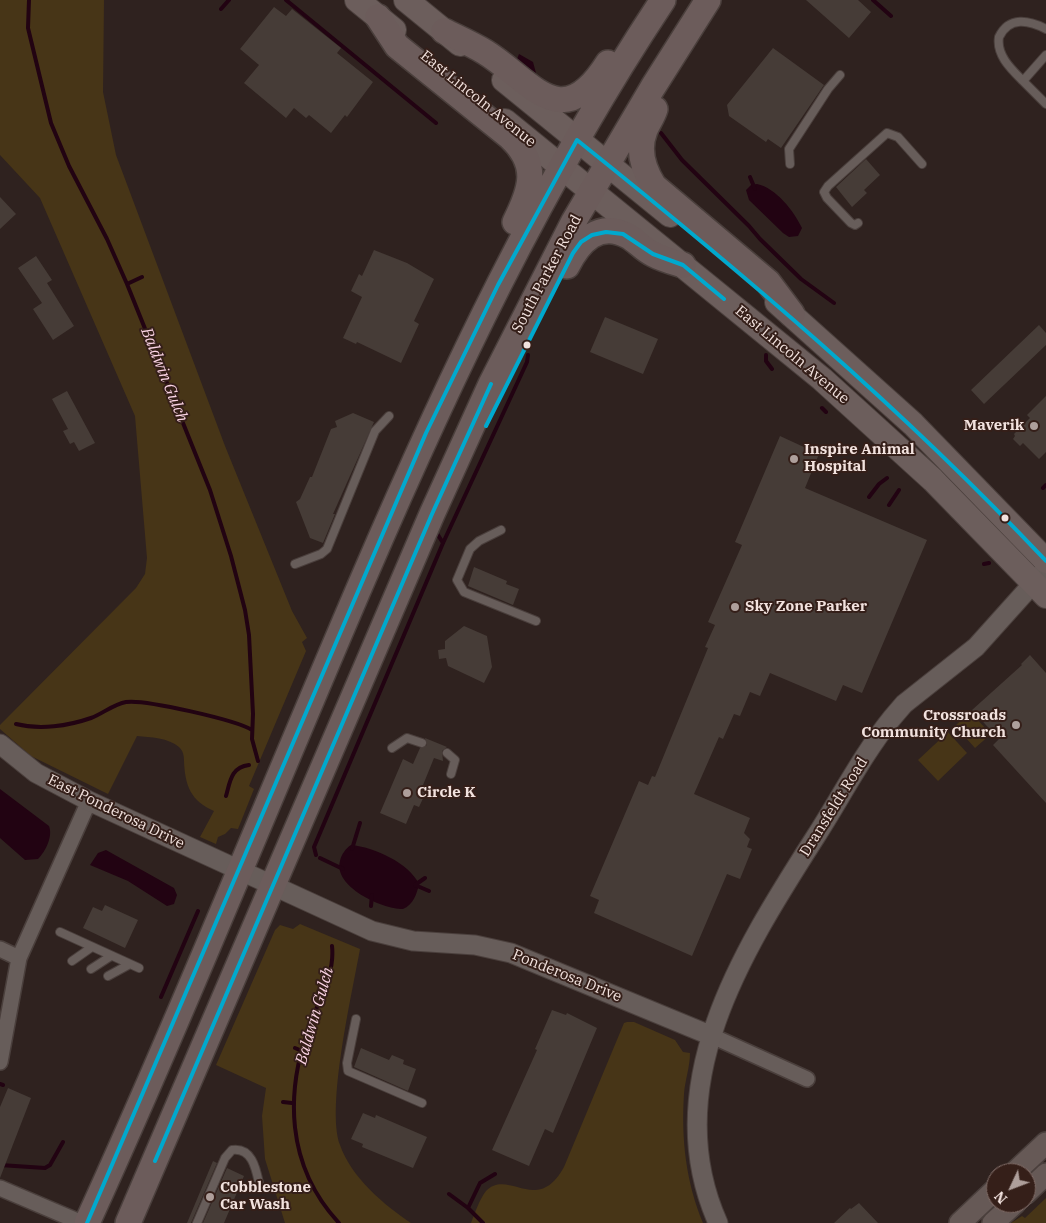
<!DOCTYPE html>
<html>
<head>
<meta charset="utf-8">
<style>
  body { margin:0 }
  #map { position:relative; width:1046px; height:1223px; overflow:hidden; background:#2f221f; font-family:"IBM Plex Serif",serif }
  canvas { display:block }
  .north { position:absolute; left:986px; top:1163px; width:50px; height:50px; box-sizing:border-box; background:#351f19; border:1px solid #816d68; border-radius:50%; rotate:227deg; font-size:14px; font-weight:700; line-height:20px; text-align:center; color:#f2e2de }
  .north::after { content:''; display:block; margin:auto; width:18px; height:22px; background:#ae9f9b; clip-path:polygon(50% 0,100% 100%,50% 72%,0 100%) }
</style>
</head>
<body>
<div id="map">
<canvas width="1046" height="1223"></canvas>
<div class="north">N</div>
</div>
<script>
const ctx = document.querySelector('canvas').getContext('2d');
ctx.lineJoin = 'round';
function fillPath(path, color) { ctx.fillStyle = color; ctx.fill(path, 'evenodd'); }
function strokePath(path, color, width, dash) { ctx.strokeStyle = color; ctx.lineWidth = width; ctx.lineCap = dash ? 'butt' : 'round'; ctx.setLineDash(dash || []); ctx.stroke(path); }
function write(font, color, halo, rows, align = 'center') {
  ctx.font = font + ' "IBM Plex Serif",serif'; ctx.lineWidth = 4; ctx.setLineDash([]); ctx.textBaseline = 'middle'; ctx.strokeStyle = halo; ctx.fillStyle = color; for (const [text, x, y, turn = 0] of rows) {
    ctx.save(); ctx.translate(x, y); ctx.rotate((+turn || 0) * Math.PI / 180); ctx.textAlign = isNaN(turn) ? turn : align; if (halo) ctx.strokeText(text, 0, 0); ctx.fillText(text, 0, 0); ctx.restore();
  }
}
fillPath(new Path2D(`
  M0,0h104l-1,92 13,63 109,291 67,165 15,27 -5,4 4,9 -57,135 5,3 -16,40 -7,-1 -6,6 -7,3 -2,7 -16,-7 14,-26c-23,-10 -29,-25 -30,-50 0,-6 -1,-10 -5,-14 -10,-9 -29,-10 -42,-11l-29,58 -77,-38 -31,-27v-4l136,-137 9,-14 2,-16 -12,-142 -95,-218 -40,-43z
  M970,712l21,22 -16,14 -20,-22z
  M948,732l19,21 -29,28 -20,-21z
  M300,924l60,25c-8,45 -34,157 -20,196 11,32 44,60 71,78h-126l-20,-64 -3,-43 4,-28 -50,-23 59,-135 5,-5 13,4z
  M627,1022h7l41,18 8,12 7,1c0,14 -5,27 -6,41 -3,45 2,88 19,129h-232c4,-10 8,-23 15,-32 23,-23 51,25 78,-24l60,-144z
  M1046,1198v25h-35l11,-7 3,2z`), '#473517');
fillPath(new Path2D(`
  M519,54l14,8 3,11 -20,-11z
  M757,184c19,4 37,27 45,44l-4,8 -9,1 -6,-4 -34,-33 -3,-10 5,-5z
  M0,789l49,37c4,10 -3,25 -11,33l-13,1 -25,-22z
  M351,845c23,2 58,18 68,39 -2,10 -6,21 -16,25 -22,0 -70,-23 -63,-48 1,-6 6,-13 11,-16z
  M106,850l68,38 3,7 -3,9 -7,2 -39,-25 -38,-16 8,-12z`), '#220312');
strokePath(new Path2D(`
  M29,0l-1,28 23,95 18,43 38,73 20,45 83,206 21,66 14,54 4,25 4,79 -1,25 6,22
  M286,0l150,123
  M873,0l18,16
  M221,9l8,-9
  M661,133l21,27 67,66 11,13 41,40 33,24
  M750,177l5,12
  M127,284l15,-7
  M766,355v6l6,8
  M822,408l4,4
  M1043,488l3,-3
  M869,497l10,-13 8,-6
  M889,505l10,-15
  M438,535l5,8
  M984,564l5,-1
  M16,724c24,6 52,2 75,-6 11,-4 23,-14 35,-16 18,-3 110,18 126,28
  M226,796c4,-14 5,-29 23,-31
  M352,849l8,-26
  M316,855l-2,-8 129,-304 84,-181 1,-7
  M320,858l23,11
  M415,885l14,6
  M415,885l10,-7
  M371,906l1,-11
  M332,946c3,27 -12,52 -21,76 -27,70 -25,144 28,201
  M161,997l37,-86
  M295,1048l7,3
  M0,1084l3,1
  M283,1102l9,1
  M0,1165l45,3 5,-3 13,-23
  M449,1194l19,14 15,15
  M468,1208l12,-25 15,-9`), '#220312', 4);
fillPath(new Path2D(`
  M806,0h52l13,12 -22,26z
  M274,7l12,9 6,-7 49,39 -4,5 36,29 -26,35 -2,-2 -14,18 -22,-18 -3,3 -12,-10 -8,10 -42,-35 15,-18 -19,-16z
  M773,48l51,37 -43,63 -13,-9 -2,3 -37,-26 -2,-11z
  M866,159l14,16 -16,15 3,3 -15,14 -16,-20z
  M0,197l16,17 -16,15z
  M374,250l33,13 27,16 -20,42 5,3 -18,39 -44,-21 -1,2 -13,-6 19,-41 -11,-6 8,-17 3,2z
  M36,256l16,24 -5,3 27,43 -21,14 -20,-31 9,-6 -24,-35z
  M605,317l53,22 -15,35 -53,-22z
  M1039,325l7,8v12l-62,59 -13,-14z
  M67,391l28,52 -16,8 -5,-9 -4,2 -7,-13 5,-2 -16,-30z
  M1046,396v56l-7,7 -16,-16 -3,3 -7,-7 2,-3 -1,-2 16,-16 -3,-3z
  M353,413l21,9 -41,92h2l-12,29 -13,-5 -14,-36 4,-3 10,-22h2l19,-48 6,-2 -2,-6z
  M780,436l39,18 -14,34 122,52 -65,153 -19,-8 -7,16 -66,-28 -10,23 -10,-4 -10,24 -6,-2 -11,25 -4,-2 -25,57 56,24 -6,15 6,6 -3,8 5,2 -12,30 -13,-5 -35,82 -98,-43 5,-13 -9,-4 49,-115 9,4 4,-9 3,1 53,-129 -3,-1 10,-22 -7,-3 34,-77 -7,-3z
  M474,567l33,14 -1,3 13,5 -6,16 -45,-19z
  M464,626l23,10 5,31 -8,16 -36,-17 -2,-8 -7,1 -1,-9 7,-1v-8z
  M1030,655l16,18v130l-53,-58 6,-6 -27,-29 50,-45 -1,-1z
  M425,738l22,9 -5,4 1,10 -9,-3 -13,32 5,2 -7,15 -5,-2 -8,19 -26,-11 23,-54 10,5 7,-16 7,-3z
  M105,905l33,15 -13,28 -42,-20 10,-21 9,4z
  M552,1010l14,5 1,-2 30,15 -44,105 -8,-4 -16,37 -37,-16 45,-100 -2,-1z
  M361,1048l28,12 3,-5 12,5 -1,4 13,5 -8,22 -54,-24z
  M8,1088l23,10 -31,80v-71z
  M363,1113l12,5 1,-3 51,22 -14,31 -51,-21 1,-3 -12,-5z
  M213,1161l4,2 -26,60h-4z
  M227,1168l17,8 -20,47h-21z
  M859,1203l19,20h-44l16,-15 1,1z`), '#463c37');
const service = new Path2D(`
  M1046,55l-23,26 23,23
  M1023,81c-12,-12 -27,-26 -24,-44 10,-21 30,-17 47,-8
  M790,164l-1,-15 39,-60 12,-14
  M858,223l-3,2 -4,-2 -24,-25 -3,-6 4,-6 59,-53 11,4 24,27
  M501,530l-22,11 -9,8 -13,31 7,12 72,29
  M295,564l26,-10 6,-5 48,-118 14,-15
  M392,748l15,-10 15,5
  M447,753l8,7 -4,14
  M60,932l79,36
  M72,961l20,-14
  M91,969l20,-13
  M108,976l22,-12
  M356,1019l-9,44 1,8 74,32
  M197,1223l28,-65 7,-8c20,-3 24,19 27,33`);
const minor = new Path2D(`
  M0,949l19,9
  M712,1036l95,43
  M0,1062l19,-104 70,-157
  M0,1188l82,35`);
const tertiary = new Path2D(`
  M0,744l36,29 53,28 283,130 41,10 62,4 36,8 201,83
  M718,1223c-62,-138 26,-274 98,-387 25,-39 47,-82 76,-118l12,-14 72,-57 70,-78`);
const secondary = new Path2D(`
  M1014,1173l32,-30
  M1026,1193l20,-19
  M960,1223l36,-34
  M993,1223l22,-20`);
const primary = new Path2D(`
  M357,0l37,30
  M406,0l54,44
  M504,80l166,135
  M505,121l317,258 111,101 113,116
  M777,302l136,122 133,137`);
const trunk = new Path2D(`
  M378,17l19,29 113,91c30,28 21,53 5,85
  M444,31c14,7 28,13 41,21 47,29 76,85 123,11
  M655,109c-2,7 -7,14 -10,21 -8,20 -2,39 9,56l114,96 24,32
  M567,266c12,-24 32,-46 61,-30 9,5 16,14 25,18 9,5 20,8 30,11
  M87,1223c97,-213 184,-430 276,-644 86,-200 179,-397 300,-579
  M128,1223l304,-709 59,-130 83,-163 79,-134 55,-87`);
strokePath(service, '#4a3f3c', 10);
strokePath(minor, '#4a3f3c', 18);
strokePath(tertiary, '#4a3f3c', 21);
strokePath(secondary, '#4a3f3c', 24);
strokePath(primary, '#4a3f3c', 26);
strokePath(trunk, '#4a3f3c', 28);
strokePath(service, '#675d5a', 8);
strokePath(minor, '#675d5a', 15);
strokePath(tertiary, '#675d5a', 19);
strokePath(secondary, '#665956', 21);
strokePath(primary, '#6c5e5c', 24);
strokePath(trunk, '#6c5c5b', 25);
strokePath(new Path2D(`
  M486,426l87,-173 8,-11 11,-7 14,-3 17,2 30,20 30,11 41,34
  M155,1161l277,-647 59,-130
  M87,1223l339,-790 72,-148 79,-145c166,133 323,266 469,421`), '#00a9ce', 4);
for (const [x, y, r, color] of [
  [527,345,4.5,"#f2e2de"],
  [1034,426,5,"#ae9f9b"],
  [794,459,5,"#ae9f9b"],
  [1005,518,4.5,"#f2e2de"],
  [735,607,5,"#ae9f9b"],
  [1016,725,5,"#ae9f9b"],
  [407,793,5,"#ae9f9b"],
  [210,1197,5,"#ae9f9b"]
]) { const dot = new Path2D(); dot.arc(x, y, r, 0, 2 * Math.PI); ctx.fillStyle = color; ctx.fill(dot); strokePath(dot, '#351f19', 2); }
write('15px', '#f2e2de', '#351f19', [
  ["East Lincoln Avenue",478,99,39],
  ["South Parker Road",547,274,-62],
  ["East Lincoln Avenue",792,355,40],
  ["Dransfeldt Road",834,807,-58],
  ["East Ponderosa Drive",116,812,26],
  ["Ponderosa Drive",567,976,22]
]);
write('bold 15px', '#f2e2de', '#351f19', [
  ["Maverik",1024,426,"right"],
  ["Inspire Animal",804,450],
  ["Hospital",804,467],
  ["Sky Zone Parker",745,607],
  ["Crossroads",1006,716,"right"],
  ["Community Church",1006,733,"right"],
  ["Circle K",417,793],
  ["Cobblestone",220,1188],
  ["Car Wash",220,1205]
], 'left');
write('italic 16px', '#fbd4e5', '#351f19', [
  ["Baldwin Gulch",164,375,68],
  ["Baldwin Gulch",315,1016,-74]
]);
</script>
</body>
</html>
